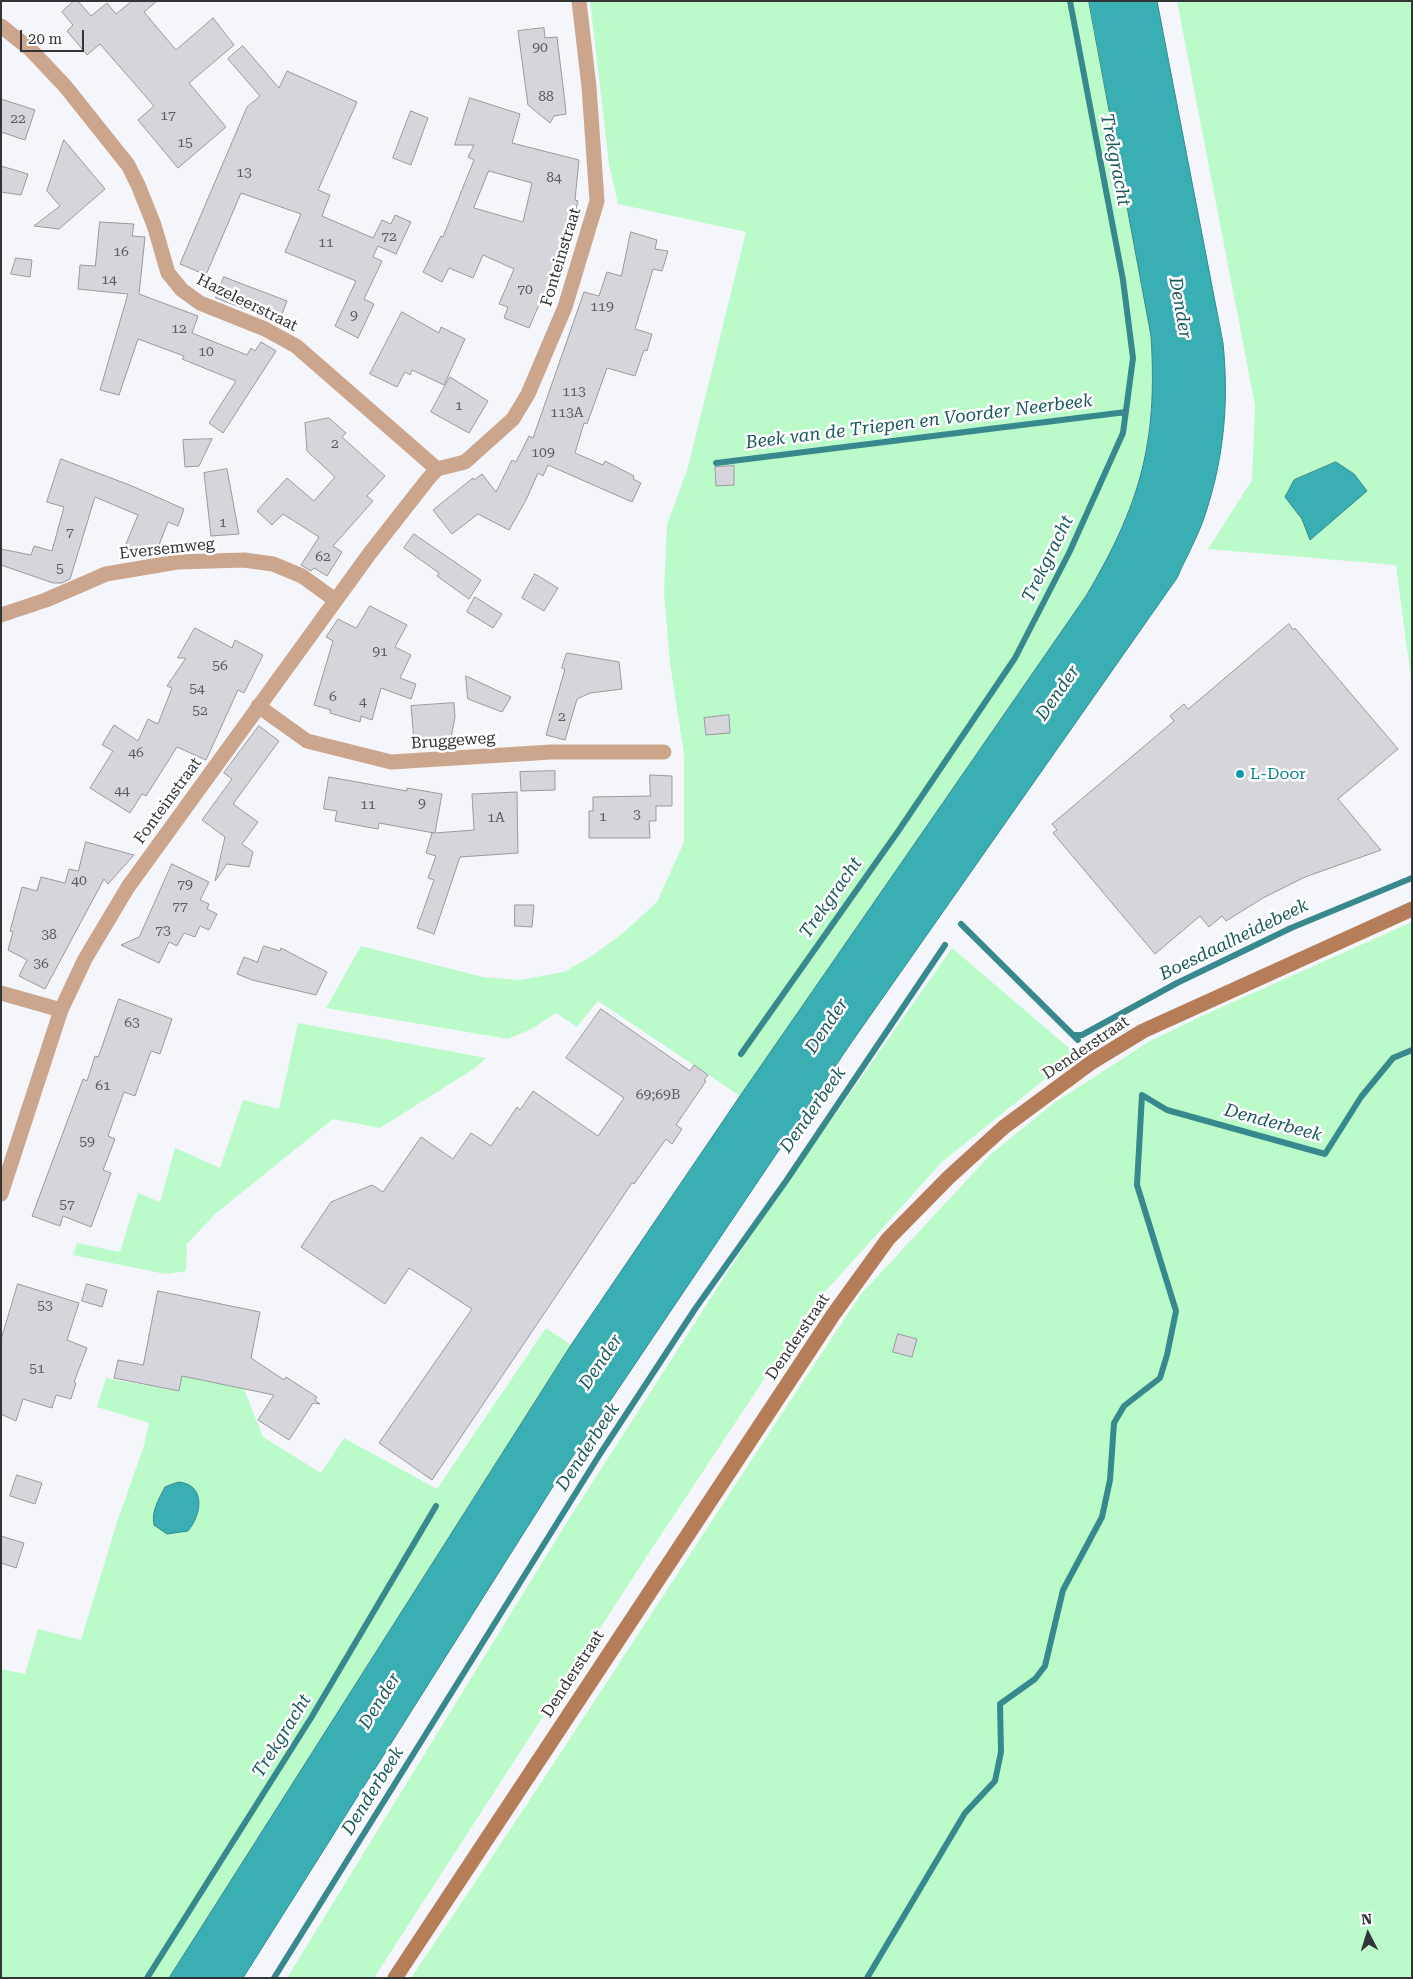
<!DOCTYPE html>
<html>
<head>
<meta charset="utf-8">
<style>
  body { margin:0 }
  #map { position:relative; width:1413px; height:1979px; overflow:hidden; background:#f4f6fb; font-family:"Roboto Serif",serif }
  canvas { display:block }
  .frame { position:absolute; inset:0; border:2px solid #333436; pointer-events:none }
  .north { position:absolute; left:1343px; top:1909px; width:50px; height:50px; -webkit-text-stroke:4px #fff; paint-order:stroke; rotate:355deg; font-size:14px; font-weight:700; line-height:20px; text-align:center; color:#333436 }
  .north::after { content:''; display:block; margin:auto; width:18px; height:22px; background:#333436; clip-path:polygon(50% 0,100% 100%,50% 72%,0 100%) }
  .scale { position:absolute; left:20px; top:30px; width:64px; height:22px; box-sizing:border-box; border:2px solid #333436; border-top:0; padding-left:6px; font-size:15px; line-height:18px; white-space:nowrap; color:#333436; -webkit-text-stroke:4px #fff; paint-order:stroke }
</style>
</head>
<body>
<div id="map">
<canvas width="1413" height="1979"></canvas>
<div class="frame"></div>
<div class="north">N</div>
<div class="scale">20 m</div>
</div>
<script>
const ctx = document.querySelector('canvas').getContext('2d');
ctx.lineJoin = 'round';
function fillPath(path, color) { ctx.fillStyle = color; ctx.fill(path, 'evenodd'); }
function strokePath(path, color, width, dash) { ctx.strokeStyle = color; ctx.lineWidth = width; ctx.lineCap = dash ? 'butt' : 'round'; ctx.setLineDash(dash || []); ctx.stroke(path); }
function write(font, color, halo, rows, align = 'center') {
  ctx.font = font + ' "Roboto Serif",serif'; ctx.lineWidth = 5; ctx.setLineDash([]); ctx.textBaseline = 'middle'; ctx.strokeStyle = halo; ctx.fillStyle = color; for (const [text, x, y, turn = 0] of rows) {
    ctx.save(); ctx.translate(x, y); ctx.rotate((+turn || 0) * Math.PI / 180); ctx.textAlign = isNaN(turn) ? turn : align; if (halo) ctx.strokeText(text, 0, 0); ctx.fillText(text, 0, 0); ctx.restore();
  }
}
fillPath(new Path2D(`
  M590,1h499l62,335c6,107 -11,168 -65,260l-346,500 -142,-95 -21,26 -21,-14 -23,15 -25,11 -182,-31 35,-62 122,31 36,3 45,-8 28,-16 31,-23 34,-31 27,-60v-88l-14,-91 -6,-70 3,-68 21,-58 58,-235 -128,-28 -9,-40z
  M1177,1h235v686l-16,-122 -188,-16 44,-69 3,-75z
  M1412,922v1056h-1001c153,-226 299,-457 450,-684l130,-140 63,-51 96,-62 54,-26z
  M952,948l124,106 -134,108 -128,142 -173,261 -267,413h-87l280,-456 192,-299z
  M298,1023l188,35 -11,10 -95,60 -47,-9 -118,95 -28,30 -1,27 -21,3 -92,-19 4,-12 43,9 18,-59 22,9 15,-54 45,20 23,-68 36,9z
  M546,1328l25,17 -402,633h-168v-309l24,5 13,-45 43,11 36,-118 27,-76 5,-23 -52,-16 9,-29 72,13 4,-15 62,13 19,48 58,36 23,-35 93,51z`), '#bbfbca');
const water = new Path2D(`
  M1089,1h68l66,342c6,58 1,114 -17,169 -7,23 -20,45 -29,66l-326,465 -292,434 -316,501h-74l402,-633 169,-249 346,-500c54,-91 72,-153 65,-260z
  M1336,462l18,12 13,17 -57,49 -8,-21 -17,-22 9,-17z
  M179,1482c27,3 23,32 9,49l-21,3 -13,-9c-3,-14 5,-26 11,-38z`);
fillPath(water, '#39aeb3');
strokePath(water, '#37898e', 1);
strokePath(new Path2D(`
  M716,463l410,-51
  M961,924l117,116
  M1073,1035h9l95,-52 114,-55 121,-50
  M741,1054l158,-224 116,-172 54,-105 54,-120 10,-75 -10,-78 -53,-279
  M147,1978l164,-260 125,-212
  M274,1978l326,-524 95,-145 91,-128 159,-236
  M867,1978l98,-165 30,-32 6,-29 -1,-48 35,-25 10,-13 18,-76 39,-73 8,-37 4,-57 10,-17 36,-28 7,-23 9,-44 -39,-126 5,-90 25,15 158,44 36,-57 32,-39 19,-8`), '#37898e', 6);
const building = new Path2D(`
  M74,1h4l13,15 16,-13 9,11 16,-13h25l-13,11 32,38 37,-32 21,27 -45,38 37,44 -48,41 -40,-48 16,-14 -54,-62 -13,11 -20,-24 6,-6 -11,-13z
  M544,28l1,10 12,-1 8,66 1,11 -12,2 -4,7 -22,-18 -10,-74z
  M243,46l36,42 8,-17 70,31 -39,88 12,5 -8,21 51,22 9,-18 9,4 4,-9 16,7 -15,32 -18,-8 -5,11 9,4 -18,38 10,5 -16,34 -23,-12 21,-45 -71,-29 16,-38 -60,-21 -35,82 -26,-11 67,-157 13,-11 -32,-37z
  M470,98l50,16 -8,29 67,17 -4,40 3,1 -9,35 -10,27h-2l-28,65 -25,-10 4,-11 -9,-3 15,-35 -31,-14 -10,23 -24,-10 -7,14 -19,-10 18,-36 2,1 31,-77 -6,-3 6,-12h-19zM489,171l43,12 -9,39 -49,-14z
  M1,99l34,11 -10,30 -24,-8z
  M411,111l17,7 -17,47 -18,-7z
  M64,140l41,49 -46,40 -25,-3 26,-20 -13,-15z
  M1,166l27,8 -7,21 -20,-3z
  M100,222l34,2 -2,12 13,1 -6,57 59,22 -6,17 55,22 4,-7 4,3 6,-9 15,9 -53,82 -14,-10 27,-42 -54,-22 2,-3 -46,-17 -19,56 -19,-5 28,-96 -50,-5 2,-24 15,1z
  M631,232l26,8 -2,9 13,2 -6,20 -9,-2 -18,60 17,5 -5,17 -3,-1 -9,26 -28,-8 -20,56 -3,-1 -9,30 28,12 2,-4 29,15 -1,3 8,4 -9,19 -84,-37 -5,11 -5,-3 -12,27 -17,30 -31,-16 -26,20 -19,-24 40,-32 1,2 8,-6 14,18 16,-32 4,2 13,-26 4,2 51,-146 15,4 8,-24 14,4z
  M16,258l16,2 -2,17 -19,-3z
  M224,277l63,24 -8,21 -63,-24z
  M402,312l37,21 2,-6 24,12 -21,46 -32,-15 -2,5 -5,-3 -8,15 -27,-13z
  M450,377l38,24 -19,32 -38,-21z
  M329,418l17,15 -4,4 43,39 -18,20 6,5 -40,45 9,6 -15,24 -13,-8 -3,3 -10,-6 18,-28 -36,-23 -11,11 -15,-14 30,-33 27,23 21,-24 -28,-26 -2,-28z
  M212,439l-13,27 -14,1 -2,-27z
  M61,459l71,27 52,23 -6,17 -10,-4 -13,33 -34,1 17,-41 -43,-18 -25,82 -8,4h-9l-52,-18v-16l30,6 3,-9 18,5 12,-44 -17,-5z
  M734,466v19l-18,1 -1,-19z
  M227,469l12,65 -28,2 -7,-63z
  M414,534l67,46 -12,19 -32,-23 2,-3 -35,-25z
  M535,574l23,14 -14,23 -22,-13z
  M475,597l27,17 -9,14 -26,-16z
  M370,606l37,19 -12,22 16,8 -11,23 16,6 -5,15 -30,-11 -9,32 -11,-4 -1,6 -30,-9 1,-3 -17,-5 19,-64 -7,-4 12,-18 18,9z
  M1289,624l4,6 2,-2 103,121 -60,50 43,51 -76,27 -42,21 -37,23 -4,-5 -13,11 -9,-11 -45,38 -102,-121 4,-3 -5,-6 122,-103 -4,-5 14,-12 4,5z
  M195,628l37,20 3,-8 28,15 -19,38 -6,-3 -32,70 -29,-13 -31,49 -4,-2 -12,19 -40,-25 23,-37 -11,-6 12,-20 24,16 10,-22 10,5 14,-36 -5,-2 19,-28h-8z
  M567,653l52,9 3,27 -32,4 -13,6 -12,41 -19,-5 19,-66 -3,-1z
  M466,676l45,21 -9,15 -34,-13z
  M454,703l1,14 -4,21 -37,3 -3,-35z
  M729,715l1,18 -24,2 -2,-17z
  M259,726l20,15 -46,63 25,18 -16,22 11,8 -4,15 -22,-3 -12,17 10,-44 -23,-17 30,-41 -8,-6z
  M555,771v19l-34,1 -1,-19z
  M650,775l22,1v30h-16v15h-7l1,17h-61v-27h4v-14l57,-1z
  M329,777l78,14v-3l35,6 -7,39 39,-3 -2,-36 45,-2 1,61 -58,4 -26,77 -17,-6 17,-48 -6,-2 8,-22 -10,-3 6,-20h2l-55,-10 -1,6 -43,-8 2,-10 -13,-2z
  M86,842l48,13 -26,29 -4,-5 -59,110 -26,-13 8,-16 -19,-10 5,-18 -3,-1 12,-44 15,4 4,-14 24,6 4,-14 9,2z
  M172,864l37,18 -9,18 9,4 -2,5 10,5 -8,16 -9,-4 -5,11 -11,-4 -7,13 -8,-4 -10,21 -38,-18 18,-8z
  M515,905h19l-2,22 -17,-1z
  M264,946l16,5 1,-3 46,24 -11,23 -64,-15 -15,-6 7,-17 13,5z
  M119,999l53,20 -12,35 -9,-3 -16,45 -11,-4 -16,44 7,3 -12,31 8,3 -20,54 -28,-11 -3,10 -28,-10 51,-137 4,2 8,-25 3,1z
  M601,1009l89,62 4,-6 14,10 -4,5 2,1 -30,44 6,4 -10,15 -6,-5 -32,45 -2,-1 -200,297 -53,-37 93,-134 -63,-41 -24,36 -84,-57 30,-45 41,-17 11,7 38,-55 32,22 18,-26 20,13 26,-39 3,3 13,-19 65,45 26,-38 -58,-40z
  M18,1284l61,19 -12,37 20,8 -13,34 2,1 -5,16 -15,-4 -4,13 -29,-9 -7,22 -15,-7v-74z
  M87,1284l20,6 -5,17 -20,-6z
  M158,1291l102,21 -9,46 33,22 2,-3 31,20 -2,3 5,4 -7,-1 -24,37 -31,-20 16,-25 -92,-19 -3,15 -65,-13 4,-18 25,5z
  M898,1334l19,5 -5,18 -19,-5z
  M17,1475l25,8 -7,21 -25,-8z
  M1,1536l23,7 -8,25 -15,-5z`);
fillPath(building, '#d5d5db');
strokePath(building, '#99999e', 1);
strokePath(new Path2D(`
  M1,26l29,23 35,37 63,79 10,20 16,40 14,48 14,17 18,13 65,26 31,17 141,123
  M1,615l45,-15 60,-26 71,-12 67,-2 29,4 29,12 33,24
  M258,706l49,35 84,21 160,-10h113
  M1,993l60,17
  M1,1194l60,-184 24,-51 43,-72 242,-334 58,-74 9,-10 28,-7 48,-43 15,-25 37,-87 32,-106 -8,-114 -10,-86`), '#cca58d', 15);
strokePath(new Path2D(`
  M395,1978l438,-663 55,-76 61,-62 55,-50 88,-65 51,-31 269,-122`), '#b57d58', 15);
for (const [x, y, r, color] of [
  [1240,774,5,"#0f9aa8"]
]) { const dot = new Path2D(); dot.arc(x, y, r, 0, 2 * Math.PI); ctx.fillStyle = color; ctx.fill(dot); strokePath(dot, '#fff', 2); }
write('14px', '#5c5c5f', null, [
  ["90",540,48],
  ["88",546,97],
  ["17",168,116],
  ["22",18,119],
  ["15",185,143],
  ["13",244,173],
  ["84",554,178],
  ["72",389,237],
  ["11",326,243],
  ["16",121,252],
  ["14",109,280],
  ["70",525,290],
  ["119",602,307],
  ["9",354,316],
  ["12",179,329],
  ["10",206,352],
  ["113",574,392],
  ["1",459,406],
  ["113A",567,413],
  ["2",335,444],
  ["109",543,453],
  ["1",223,523],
  ["7",70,533],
  ["62",323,557],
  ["5",60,569],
  ["91",380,652],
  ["56",220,666],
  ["54",197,689],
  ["6",333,697],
  ["4",363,702],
  ["52",200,711],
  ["2",562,717],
  ["46",136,753],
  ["44",122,791],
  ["9",422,804],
  ["11",368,805],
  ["3",637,815],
  ["1",603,817],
  ["1A",496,818],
  ["40",79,881],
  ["79",185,885],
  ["77",180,907],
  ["73",163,931],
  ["38",49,935],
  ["36",41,964],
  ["63",132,1023],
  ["61",103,1086],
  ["69;69B",658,1095],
  ["59",87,1142],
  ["57",67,1205],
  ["53",45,1306],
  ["51",37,1369]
]);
write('16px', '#333436', '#fff', [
  ["Fonteinstraat",561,257,-73],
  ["Hazeleerstraat",247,303,26],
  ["Eversemweg",167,549,-6],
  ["Bruggeweg",453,741,-4],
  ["Fonteinstraat",168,801,-54],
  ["Denderstraat",1086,1048,-34],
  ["Denderstraat",798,1337,-56],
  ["Denderstraat",573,1674,-57]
]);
write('16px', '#0d838f', '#fff', [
  ["L-Door",1250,774]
], 'left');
write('italic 18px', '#19595c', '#fff', [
  ["Trekgracht",1115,160,79],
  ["Dender",1180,308,80],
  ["Beek van de Triepen en Voorder Neerbeek",919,422,-7],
  ["Trekgracht",1048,559,-64],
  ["Dender",1058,693,-55],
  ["Trekgracht",831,898,-55],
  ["Boesdaalheidebeek",1234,940,-26],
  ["Dender",827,1026,-56],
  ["Denderbeek",813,1110,-55],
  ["Denderbeek",1273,1123,15],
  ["Dender",601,1362,-56],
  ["Denderbeek",588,1447,-57],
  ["Dender",380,1701,-58],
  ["Trekgracht",282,1736,-58],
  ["Denderbeek",373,1791,-58]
]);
</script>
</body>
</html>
